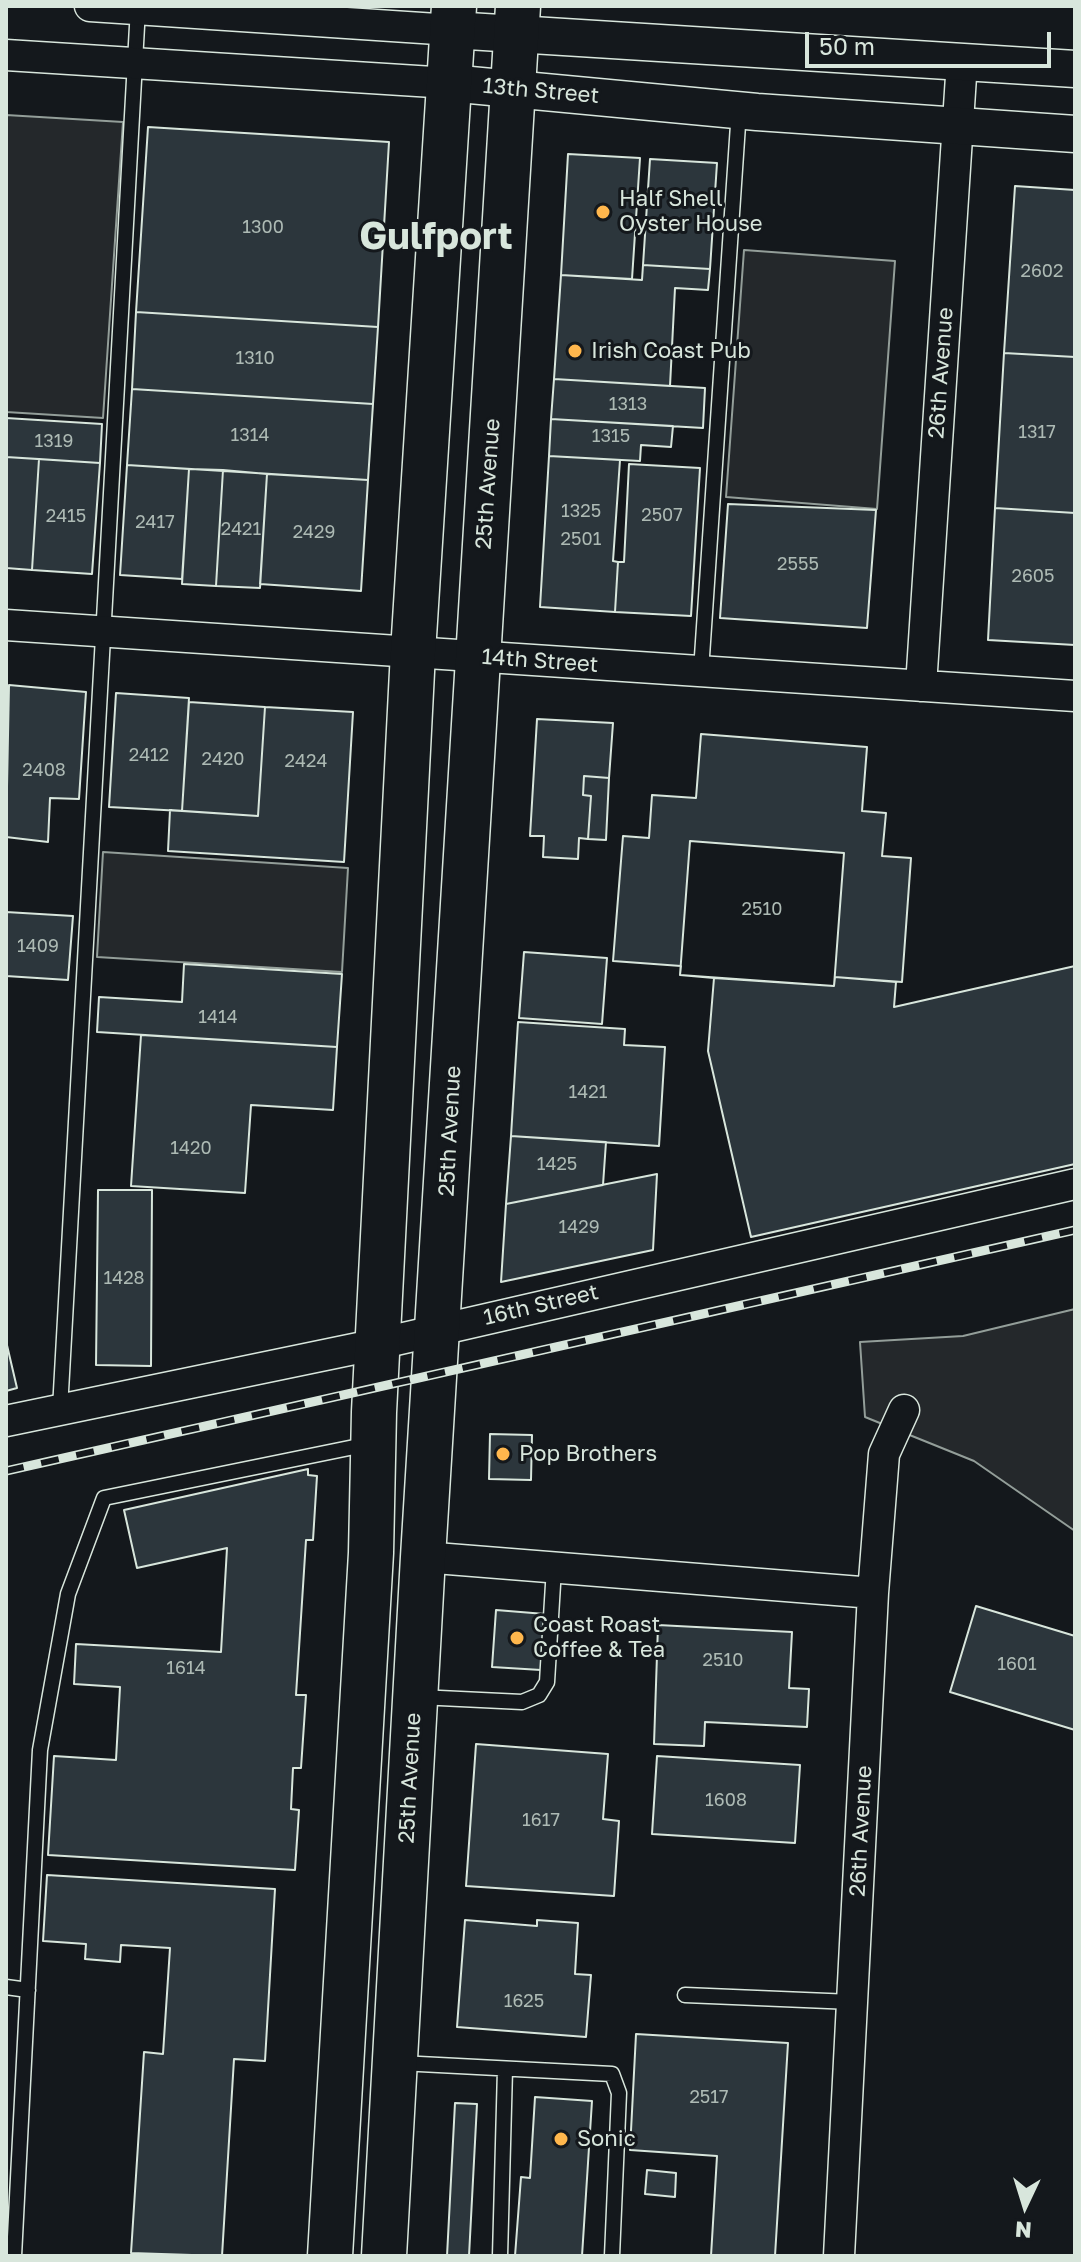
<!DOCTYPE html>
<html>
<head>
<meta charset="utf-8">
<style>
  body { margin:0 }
  #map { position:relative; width:1081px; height:2262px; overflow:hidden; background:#14181c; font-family:"Golos Text",sans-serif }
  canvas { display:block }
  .frame { position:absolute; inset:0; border:8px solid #d8e6dc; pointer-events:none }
  .north { position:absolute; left:985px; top:2166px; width:80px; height:80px; -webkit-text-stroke:6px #14181c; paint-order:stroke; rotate:184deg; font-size:22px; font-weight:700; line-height:32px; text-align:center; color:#d8e6dc }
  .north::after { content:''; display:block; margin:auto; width:28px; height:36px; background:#d8e6dc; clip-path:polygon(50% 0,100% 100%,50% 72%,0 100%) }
  .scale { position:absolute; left:805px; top:32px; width:246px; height:36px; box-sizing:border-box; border:4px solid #d8e6dc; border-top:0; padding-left:10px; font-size:24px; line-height:28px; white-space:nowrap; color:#d8e6dc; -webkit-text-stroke:6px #14181c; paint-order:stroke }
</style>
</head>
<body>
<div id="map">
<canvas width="1081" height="2262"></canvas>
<div class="frame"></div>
<div class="north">N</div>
<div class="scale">50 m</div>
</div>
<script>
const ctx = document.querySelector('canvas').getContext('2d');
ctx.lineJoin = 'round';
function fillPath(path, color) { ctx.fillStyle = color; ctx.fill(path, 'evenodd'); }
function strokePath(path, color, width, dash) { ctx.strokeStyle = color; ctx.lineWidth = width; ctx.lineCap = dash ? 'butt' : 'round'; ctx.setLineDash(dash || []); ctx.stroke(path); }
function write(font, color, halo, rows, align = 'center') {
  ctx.font = font + ' "Golos Text",sans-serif'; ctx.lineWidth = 6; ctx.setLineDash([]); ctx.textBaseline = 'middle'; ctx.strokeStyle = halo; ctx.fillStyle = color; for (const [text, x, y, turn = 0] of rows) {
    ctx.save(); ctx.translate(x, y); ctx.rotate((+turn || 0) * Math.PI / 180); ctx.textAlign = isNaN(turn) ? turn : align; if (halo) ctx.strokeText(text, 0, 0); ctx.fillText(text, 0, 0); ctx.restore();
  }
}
const parking = new Path2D(`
  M6,115l117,7 -20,296 -97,-6z
  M744,250l151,11 -18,248 -151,-12z
  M103,852l245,16 -6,104 -245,-15z
  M1075,1309v222l-101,-70 -109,-44 -5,-75 103,-6z`);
fillPath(parking, '#24282b');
strokePath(parking, '#939e99', 2);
const building = new Path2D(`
  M148,127l241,15 -11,185 -242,-15z
  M568,154l72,4 -8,121 -71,-4z
  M650,159l67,4 -7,106 -67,-4z
  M1015,186l60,4v167l-71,-4z
  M643,265l67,4 -2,21 -33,-2 -5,98 -116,-7 7,-104 81,5z
  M136,312l242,15 -5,77 -241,-15z
  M1004,353l71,4v156l-80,-5z
  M554,379l151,9 -2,40 -152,-9z
  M132,389l241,15 -5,76 -241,-15z
  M6,418l96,6 -2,39 -94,-6z
  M551,419l122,7 -2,21 -30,-2 -1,16 -91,-5z
  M549,456l71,4 -7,101 5,1 -3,50 -75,-5z
  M6,457l33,2 -7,111 -26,-2z
  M39,459l61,4 -8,111 -60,-4z
  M629,464l71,4 -9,148 -76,-4 3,-50h6z
  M127,465l62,4 -7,110 -62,-4z
  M189,469l34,1 -7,116 -34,-2z
  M223,470l44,4 -7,114 -44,-2z
  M267,474l101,6 -7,111 -101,-7z
  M728,504l148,6 -9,118 -147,-10z
  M995,508l80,5v132l-87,-5z
  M9,685l77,7 -7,107 -29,-1 -2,44 -42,-5z
  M116,693l73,5 -7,113 -73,-4z
  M189,702l76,5 -7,109 -76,-5z
  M265,707l88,5 -9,150 -176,-11 2,-41 88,6z
  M537,719l76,4 -4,55 -25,-2 -1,19 8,1 -3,43 -9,-1 -1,21 -35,-2 1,-21h-14z
  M701,734l166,13 -5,64 24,2 -4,43 29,2 -9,124 -67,-5 -1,9 -120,-8 -34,-3 1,-9 -68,-5 10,-125 26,2 3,-43 44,3z
  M584,776l25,2 -3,62 -18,-1 3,-43 -8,-1z
  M690,841l154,12 -10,133 -154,-11z
  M6,912l67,4 -5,64 -62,-4z
  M524,952l83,6 -5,66 -83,-6z
  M184,964l158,10 -5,73 -240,-15 2,-35 83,5z
  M1075,966v198l-324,73 -43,-186 6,-73 120,8 1,-9 61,5 -2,25z
  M518,1022l107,7 -1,16 41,2 -6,99 -148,-10z
  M141,1035l196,12 -4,63 -82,-5 -6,88 -114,-7z
  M511,1136l95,6 -3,43 -97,19z
  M657,1174l-4,76 -152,32 5,-78z
  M98,1190h54l-1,176 -55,-1z
  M6,1341l11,47 -11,3z
  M490,1434l42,1 -1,45 -42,-1z
  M308,1469v6l9,1 -4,64h-7l-10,155h10l-5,73h-8l-2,41 8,1 -4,60 -247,-15 6,-99 62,4 4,-73 -46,-3 2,-40 145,8 6,-104 -90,20 -13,-58z
  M976,1606l99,30v94l-125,-38z
  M496,1610l49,4 -4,56 -49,-3z
  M658,1625l134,7 -3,56 20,1 -2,38 -102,-5 -1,24 -50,-2z
  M476,1744l132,10 -5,65 16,2 -5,75 -148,-10z
  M657,1756l143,9 -5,78 -143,-9z
  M47,1875l228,14 -10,172 -31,-2 -12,197 -91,-3 13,-201 19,2 7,-106 -49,-3 -1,17 -35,-3 1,-15 -43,-3z
  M465,1920l72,6v-6l41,3 -3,51 16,1 -5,62 -129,-10z
  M636,2034l152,9 -13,213h-64l6,-100 -87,-6z
  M535,2097l57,4 -10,155h-67l6,-79 9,1z
  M455,2103l22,1 -8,152h-22z
  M647,2170l29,3 -1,24 -30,-3z`);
fillPath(building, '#2c363c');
strokePath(building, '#d8e6dc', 2);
const service = new Path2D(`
  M701,671l38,-561
  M60,1409l78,-1401
  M419,1697l103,5 17,-7 8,-13 7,-114
  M6,1987l22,3
  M685,1995l167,7
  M400,2063l212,11 7,19 -7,163
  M14,2256l26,-506 28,-156 36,-96 265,-54
  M500,2256l5,-187`);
const minor = new Path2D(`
  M90,6l362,24
  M6,55l443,28
  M6,625l1069,71
  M921,686l41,-625
  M6,1421l372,-77 697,-160
  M423,1557l450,36
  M839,2256l34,-663 11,-139 20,-44`);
const tertiary = new Path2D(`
  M452,30l623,39
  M449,83l308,29 318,22`);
const primary = new Path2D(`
  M330,2256l41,-703 3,-141 39,-760 41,-646
  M384,2256l39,-699 95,-1551`);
strokePath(service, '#d8e6dc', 17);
strokePath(minor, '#d8e6dc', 33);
strokePath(tertiary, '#d8e6dc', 39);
strokePath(primary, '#d8e6dc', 47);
strokePath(service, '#14181c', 14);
strokePath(minor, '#14181c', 30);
strokePath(tertiary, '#14181c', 36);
strokePath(primary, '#14181c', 44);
const rail = new Path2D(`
  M6,1471l1069,-241`);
strokePath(rail, '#d8e6dc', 9);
strokePath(rail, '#14181c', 6, [18]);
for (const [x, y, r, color] of [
  [603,212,8,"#ffb74d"],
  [575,351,8,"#ffb74d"],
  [503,1454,8,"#ffb74d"],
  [517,1638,8,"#ffb74d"],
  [561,2139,8,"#ffb74d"]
]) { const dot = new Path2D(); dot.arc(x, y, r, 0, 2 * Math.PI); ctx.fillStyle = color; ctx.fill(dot); strokePath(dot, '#14181c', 3); }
write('18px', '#adbab4', null, [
  ["1300",263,227],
  ["2602",1042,271],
  ["1310",255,358],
  ["1313",628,404],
  ["1317",1037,432],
  ["1314",250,435],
  ["1315",611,436],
  ["1319",54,441],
  ["1325",581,511],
  ["2507",662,515],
  ["2415",66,516],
  ["2417",155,522],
  ["2421",241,529],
  ["2429",314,532],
  ["2501",581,539],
  ["2555",798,564],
  ["2605",1033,576],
  ["2412",149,755],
  ["2420",223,759],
  ["2424",306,761],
  ["2408",44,770],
  ["2510",762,909],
  ["1409",38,946],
  ["1414",218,1017],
  ["1421",588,1092],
  ["1420",191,1148],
  ["1425",557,1164],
  ["1429",579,1227],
  ["1428",124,1278],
  ["2510",723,1660],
  ["1601",1017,1664],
  ["1614",186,1668],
  ["1608",726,1800],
  ["1617",541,1820],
  ["1625",524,2001],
  ["2517",709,2097]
]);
write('22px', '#d8e6dc', '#14181c', [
  ["13th Street",541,91,5],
  ["26th Avenue",941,373,-86],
  ["25th Avenue",488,484,-86],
  ["14th Street",540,661,4],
  ["25th Avenue",450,1131,-87],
  ["16th Street",541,1305,-13],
  ["25th Avenue",410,1778,-87],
  ["26th Avenue",861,1831,-87]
]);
write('22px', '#d8e6dc', '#14181c', [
  ["Half Shell",619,199],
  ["Oyster House",619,224],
  ["Irish Coast Pub",591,351],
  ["Pop Brothers",519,1454],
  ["Coast Roast",533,1625],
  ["Coffee & Tea",533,1650],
  ["Sonic",577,2139]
], 'left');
write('bold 38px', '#d8e6dc', '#14181c', [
  ["Gulfport",436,237]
]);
</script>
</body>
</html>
